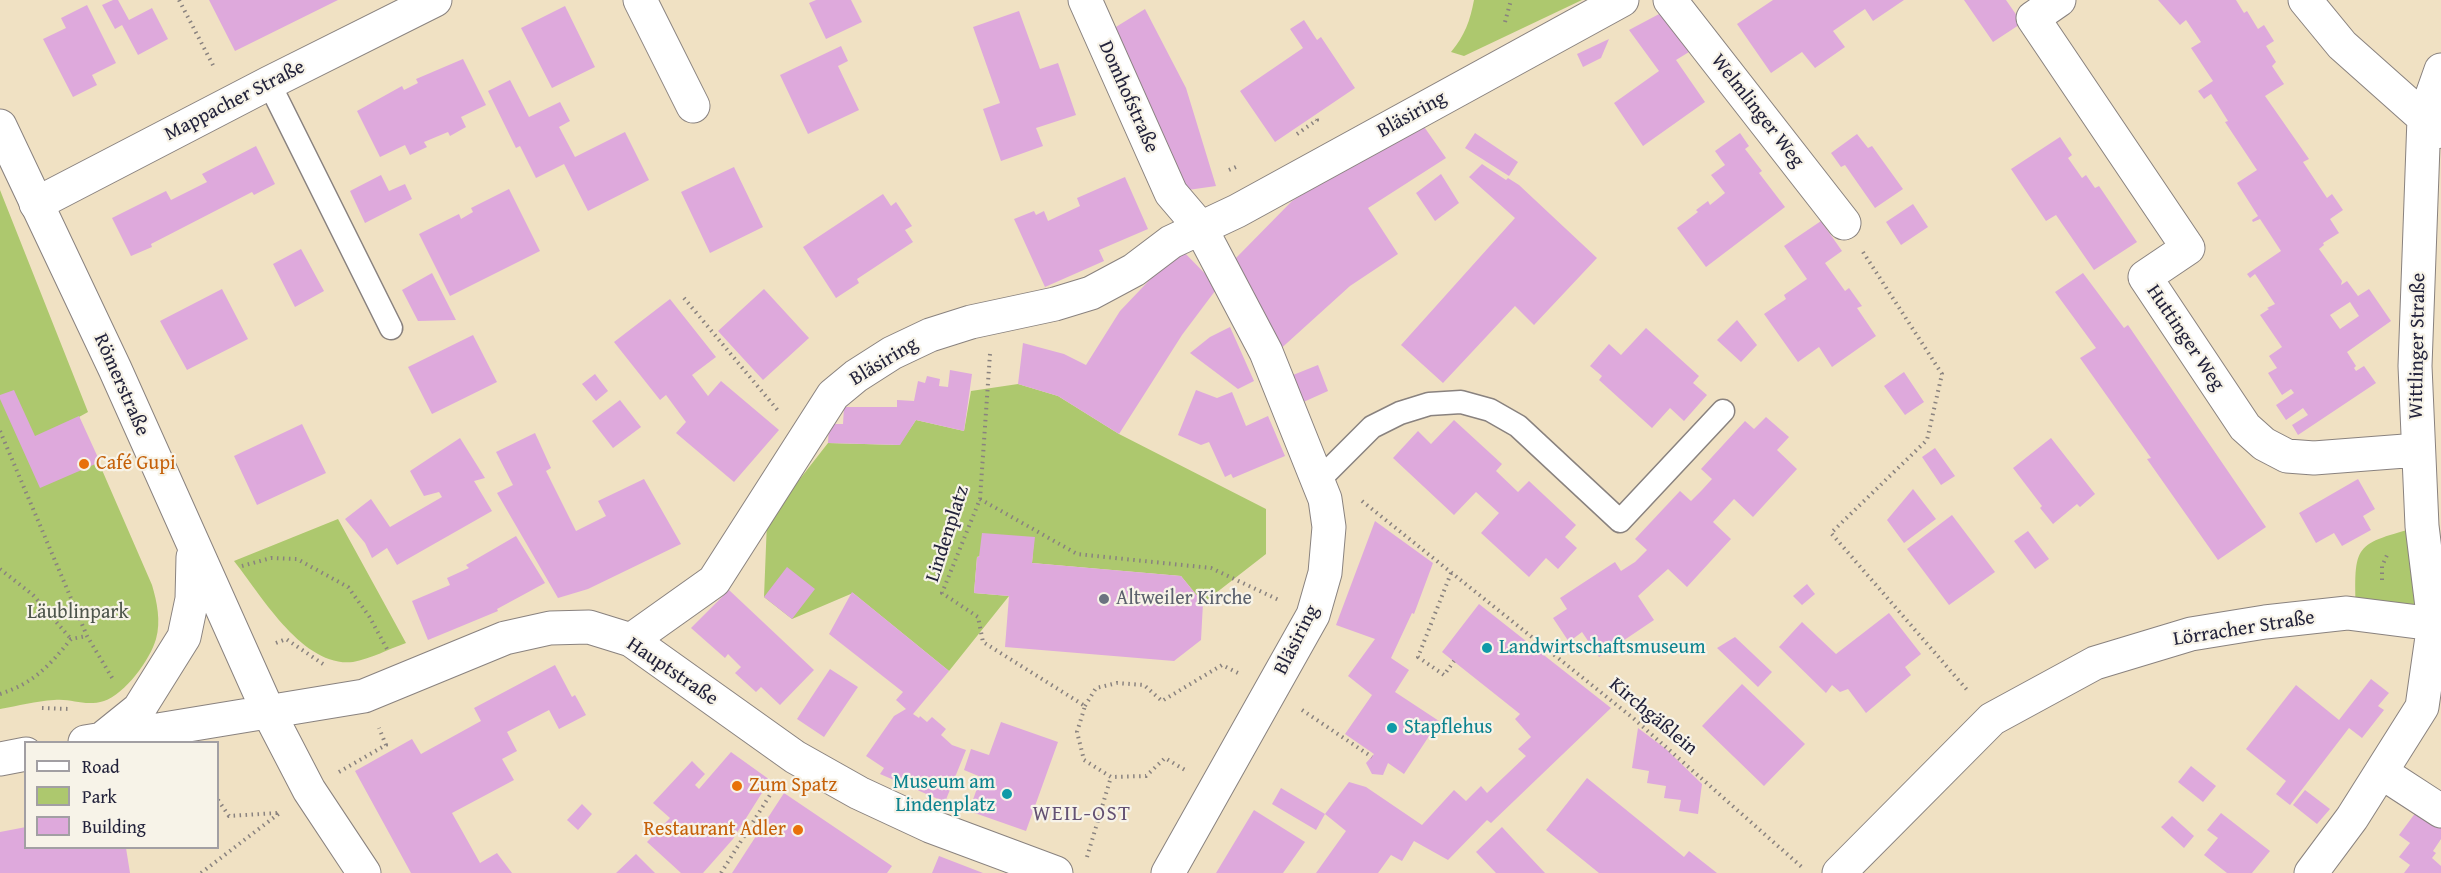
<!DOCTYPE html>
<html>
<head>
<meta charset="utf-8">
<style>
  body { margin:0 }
  #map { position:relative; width:2441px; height:873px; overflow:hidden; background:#f0e1c3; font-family:"Gentium Book Plus",serif }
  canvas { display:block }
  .legend { position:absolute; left:24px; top:741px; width:195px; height:108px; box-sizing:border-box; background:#f7f3e8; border:2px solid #a29fa3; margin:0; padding:8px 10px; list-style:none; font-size:18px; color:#22223b }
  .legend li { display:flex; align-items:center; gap:12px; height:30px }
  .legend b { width:30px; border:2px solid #a29fa3 }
</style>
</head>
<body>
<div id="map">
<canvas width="2441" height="873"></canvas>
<ul class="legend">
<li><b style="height:8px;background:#fff"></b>Road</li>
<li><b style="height:16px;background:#adc86e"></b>Park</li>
<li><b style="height:16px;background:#dea9dc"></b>Building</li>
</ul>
</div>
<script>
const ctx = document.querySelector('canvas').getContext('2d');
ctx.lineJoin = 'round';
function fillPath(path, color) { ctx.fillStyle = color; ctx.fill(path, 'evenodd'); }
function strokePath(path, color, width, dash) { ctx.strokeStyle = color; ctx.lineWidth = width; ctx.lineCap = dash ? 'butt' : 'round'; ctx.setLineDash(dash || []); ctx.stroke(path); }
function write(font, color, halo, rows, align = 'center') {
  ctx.font = font + ' "Gentium Book Plus",serif'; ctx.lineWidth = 4.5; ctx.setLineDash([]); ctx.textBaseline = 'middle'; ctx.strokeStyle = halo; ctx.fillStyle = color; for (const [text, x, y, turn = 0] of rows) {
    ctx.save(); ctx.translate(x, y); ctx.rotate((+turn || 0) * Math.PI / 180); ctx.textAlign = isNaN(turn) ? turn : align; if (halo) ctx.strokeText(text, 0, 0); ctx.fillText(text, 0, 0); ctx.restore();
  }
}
fillPath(new Path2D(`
  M1474,0h108l-118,56 -13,-4c14,-17 19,-31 23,-52z
  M0,190l88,222 -9,5 73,168c5,17 9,36 4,54 -6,21 -31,55 -52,62 -20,6 -32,-3 -50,-1 -18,1 -36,6 -54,9z
  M1018,384l40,12 61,38 147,75v45l-63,49 -22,-27 -149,-13 2,-26 -57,20 -3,36 35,3 -60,75 -96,-78 -61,26 -28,-22 3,-76 61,-78 71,2 17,-25 48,11 7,-40z
  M338,519l68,124c-17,6 -36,16 -53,19 -50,6 -92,-67 -119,-101z
  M2422,526l12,97 -78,-9c-2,-72 -3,-69 66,-88z`), '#adc86e');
fillPath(new Path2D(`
  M113,0h5l11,20 23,-12 16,31 -30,16 -16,-30 -7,4 -13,-24z
  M209,0h129l-103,51z
  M816,0h35l11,22 -36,17 -17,-36z
  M1773,0h131l-31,21 -8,-12 -32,22 12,16 -30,21 -13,-16 -31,21 -34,-49z
  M1964,0h42l16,23 -29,19z
  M2158,0h78l8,13 3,-2 11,18 6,-4 10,16 -8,5 10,16 -4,4 12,18 -19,12 44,63 -6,3 24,36 5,-4 11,16 -13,9 9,14 -16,10 1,2 -5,4 23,32 -1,4 6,-4 11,15 11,-7 22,32 -44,31 9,14 -2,2 2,3 8,-5 12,17 -78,52 -6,-10 16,-10 -5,-7 -17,12 -10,-15 18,-12 -3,-4 -9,6 -14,-22 9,-5 -8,-12 13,-9 -22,-32 9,-6 -2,-1 8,-4 -20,-30 -5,4 -3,-4 34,-23 -21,-32 -7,3 -1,-2 6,-4 -21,-33 20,-13 -32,-48 3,-1 -17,-27 -7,5 -6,-8 15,-10 -22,-33 10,-6 -15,-22 -6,5zM2350,302l9,14 -19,13 -10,-14z
  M87,5l29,58 -24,12 5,10 -24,12 -30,-58 23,-11 -5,-10z
  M565,6l30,61 -43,21 -31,-60z
  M1145,9l41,79 30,98 -28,4 -77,-160z
  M1019,11l21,58 18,-6 18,52 -40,13 7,18 -42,15 -18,-52 17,-6 -27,-76z
  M1661,13l28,39 -13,8 29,42 -62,44 -29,-43 45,-32 -30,-41z
  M1304,20l13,20 4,-3 34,51 -80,54 -35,-51 63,-43 -13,-19z
  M1609,39l-8,19 -18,9 -6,-13z
  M841,46l7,15 -10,5 21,44 -51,24 -28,-59z
  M463,59l23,46 -25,12 5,10 -16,9 -2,-4 -24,10 3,5 -17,8 -5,-10 -25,12 -23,-46 45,-25 2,4 14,-7 -2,-4z
  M510,80l19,37 31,-15 10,19 -11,6 16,30 50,-25 24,48 -61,31 -24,-47 -28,14 -16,-32 -4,2 -28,-57z
  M1420,121l26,37 -78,50 30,46 -48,32 -74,67 -41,-94 57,-58z
  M1475,133l43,29 -9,14 -44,-28z
  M1740,133l9,13 -4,3 17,22 -3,2 26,34 -79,60 -29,-39 21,-16 -2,-2 12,-9 2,4 15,-12 -14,-18 14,-10 -10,-14z
  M1857,134l11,14 4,-2 31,43 -28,19 -30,-43 -4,2 -10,-14z
  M2060,137l12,18 -4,3 14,20 4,-3 9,13 4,-2 38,56 -43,28 -38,-55 -10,6 -35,-52z
  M256,146l19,38 -21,11 -2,-3 -101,52 1,3 -21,9 -19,-38 54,-27 5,9 36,-18 -5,-8z
  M1482,164l24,16 2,-2 11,7 78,73 -63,67 -19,-19 -72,77 -42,-38 114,-127 -46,-41z
  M734,167l29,60 -53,26 -29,-61z
  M1441,174l18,29 -24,18 -19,-28z
  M381,175l8,16 16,-7 7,15 -47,24 -15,-32z
  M1125,177l23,52 -49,21 5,11 -59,26 -31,-68 20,-8 2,4 8,-4 4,10 32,-15 -3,-8z
  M509,189l31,62 -90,45 -31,-62 40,-20 2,5 12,-7 -2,-4z
  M883,194l8,12 5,-4 16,24 -7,4 8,12 -56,37 2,4 -23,15 -33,-51z
  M1913,204l15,23 -27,18 -15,-23z
  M1821,221l21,30 -17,12 20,28 4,-3 13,18 -5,2 19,28 -44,31 -13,-20 -21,15 -34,-48 22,-15 -2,-4 23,-16 -23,-33z
  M1180,248l38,39 -36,48 -63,99 -61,-38 -40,-12 5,-41 41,11 22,11 34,-54z
  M301,249l23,42 -29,16 -22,-43z
  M432,273l24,47 -38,1 -16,-31z
  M2083,273l41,55 4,-3 138,202 -48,33 -71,-101 4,-1 -71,-100 16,-10 -41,-56z
  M222,289l26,50 -61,31 -27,-49z
  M764,289l45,49 -46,42 -45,-49z
  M670,299l46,58 -24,18 16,21 13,-15 58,49 -45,52 -58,-49 10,-11 -20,-27 -6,5 -46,-58z
  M1737,320l20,25 -16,17 -24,-22z
  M1230,327l24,54 -16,8 -48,-36 20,-16z
  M1646,328l53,48 -6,7 14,12 -23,26 -14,-13 -18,20 -53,-48 3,-4 -12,-10 19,-22 12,11z
  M473,335l24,47 -65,32 -24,-47z
  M1318,365l10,26 -29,13 -11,-27z
  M950,370l22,4 -8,57 -48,-11 -16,25 -72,-2 1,-19h14l1,-17h53v-7l17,1 4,-20 7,2 2,-7 13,3 -1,7 9,1z
  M1904,372l20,30 -19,13 -21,-29z
  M595,374l13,17 -12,10 -14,-17z
  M14,390l21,46 44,-20 21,46 -60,26 -40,-89v-4z
  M1196,390l21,8 15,-6 14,34 22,-10 17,40 -52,22 -2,-4 -6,3 -16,-35 -8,3 -23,-10z
  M620,400l21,27 -28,21 -21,-27z
  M1766,417l23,20 -12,13 20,19 -44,48 -19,-18 -21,23 18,17 -44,48 -19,-18 -30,27 16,24 -55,37 -17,-25 -13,10 -16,-24 14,-9 -7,-11 55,-36 6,9 14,-9 12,-12 -12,-11 45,-48 11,10 11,-11 10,-11 -11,-10 44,-48 9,8z
  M1454,420l48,44 -6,7 22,21 11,-11 47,44 -11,12 12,11 -19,21 -12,-11 -17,19 -48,-44 18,-20 -23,-21 -22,23 -61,-57 25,-27 13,13z
  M302,424l24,49 -69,32 -23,-49z
  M535,433l16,35 -5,3 30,60 30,-15 -8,-15 46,-22 37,65 -93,45 -30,9 -61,-105 16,-8 -17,-33z
  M460,438l25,40 -11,3 18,30 -95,54 -10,-17 -15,10 -7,-15 -20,-24 26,-20 19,28 52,-30 -3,-5 -15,4 -14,-25z
  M2051,438l44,56 -15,13 -3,-3 -24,20 -13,-16 2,-2 -29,-38z
  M1935,448l20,28 -14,9 -19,-28z
  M2358,479l17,30 -12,7 8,14 -29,16 -8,-13 -18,10 -17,-30z
  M1913,489l23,30 -32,24 -17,-23z
  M1952,515l43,57 -46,33 -42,-56z
  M1375,521l58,42 -19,51 -2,-1 -21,45 18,12 -14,22 44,29 -35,53 -16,-11 -5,12 -11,-1 -6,-11 8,-9 -29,-20 27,-39 -24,-19 27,-37 -39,-14z
  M2028,531l21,28 -14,10 -21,-28z
  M982,533l53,4 -3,26 149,13 22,27 -2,37 -27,21 -169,-14 4,-51 -35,-3 3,-36h2z
  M516,536l29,47 -48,26 1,2 -70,29 -16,-39 38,-16 -3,-7 22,-10 -3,-3z
  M787,567l28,22 -23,30 -28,-22z
  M1807,584l8,10 -13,11 -9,-9z
  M729,590l85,80 -34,35 -19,-18 -5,5 -21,-19 6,-6 -13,-13 -3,4 -34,-30z
  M852,592l97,79 -36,43 6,4 1,-2 7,6 5,-5 14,12 -5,6 11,10 14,5 -21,52 -65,-28 4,-6 -18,-12 28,-40 12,-7 -10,-9 7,-8 -74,-58z
  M1479,604l132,104 -120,115 -4,-3 -39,40 -34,-19 -12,20 -11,-6 -13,18h-62l30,-42 -21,-17 24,-32 17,5 56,38 32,-35 12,11 15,-15 6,7 39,-37 -8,-7 13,-12 -16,-18 5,-5 -78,-62z
  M1889,613l32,41 -16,13 6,8 -45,38 -18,-24 -8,3 -8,-7 -6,8 -47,-46 23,-25 34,32z
  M1735,637l37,35 -14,15 -41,-39z
  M555,665l17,32 3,-2 11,20 -27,14 -10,-19 -42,22 10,19 -15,8 12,21 -62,33 28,50 17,-10 15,20h-101l-56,-102 57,-32 9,15 60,-33 -7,-13z
  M830,669l28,18 -34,50 -27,-18z
  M2371,679l18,14 -11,13 6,4 -22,28 -13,-10 -59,77 -14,-11 10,-13 -40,-32 50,-64 43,35z
  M1742,684l63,60 -41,42 -62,-60z
  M1001,722l57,20 -32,89 -57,-20 12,-34 -17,-7 7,-21 18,6z
  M1638,728l28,21 36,35 -4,30 -19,-3 2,-11 -17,-2 2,-12 -19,-3 2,-12 -17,-3z
  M731,752l39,28 -37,59 -30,34h-22l-34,-31 23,-24 -17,-15 39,-42 13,13 -10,11 4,4z
  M2191,766l25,20 -13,16 -25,-20z
  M1587,778l97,79 5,-6 28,22h-118l-53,-43z
  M1281,788l44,26 -9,16 -44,-26z
  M2305,790l25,19 -13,15 -24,-19z
  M784,793l108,73 -5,7h-155z
  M582,804l10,10 -14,16 -11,-10z
  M2419,808l22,17v14l-8,12 3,2 -4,5 9,8v7h-37l6,-8 -11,-8 11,-14 -11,-8z
  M1254,810l51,32 -22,31h-67z
  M2221,813l49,38 -18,22h-25l-23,-18 14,-17 -11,-8z
  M2172,816l22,20 -10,12 -23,-21z
  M26,827v21h100l4,25h-130v-41z
  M1502,827l12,13 31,33h-49l-20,-21z
  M636,854l19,19h-39z
  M939,856l44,17h-51z`), '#dea9dc');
const service = new Path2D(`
  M269,83l122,245
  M1318,481l54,-54 28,-14 29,-9 32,-2 29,8 28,16 102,95 103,-110`);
const minor = new Path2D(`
  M640,0l53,106
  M1085,0l86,193 29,34 66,125 59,147 4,28 -4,46 -12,42 -145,258
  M1670,0l174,223
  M2059,0l-26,18 155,230 -43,29 100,150 19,17 23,12 27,2 104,-8
  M2305,0l37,45 82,73 12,14
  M36,204l233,-121 166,-83
  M631,640l83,-59 119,-186 23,-19 36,-23 38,-18 41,-13 84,-18 36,-11 43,-23 37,-28 66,-31 385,-211
  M268,711l41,79 55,83
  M2381,772l60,39
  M1839,873l153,-154 103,-56 96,-29 74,-12 82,-9 94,12
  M2311,873l41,-55 70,-111 12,-84 -12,-97 -7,-160 9,-248 17,-48`);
const tertiary = new Path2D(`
  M0,126l115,243 153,342
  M103,738l36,-29 45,-72 8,-38 1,-42
  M85,742l279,-46 141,-58 45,-10 39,-1 42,13 164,117 64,36 71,33 126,47
  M0,759l26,-5`);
strokePath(service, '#89827f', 25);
strokePath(minor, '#89827f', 35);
strokePath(tertiary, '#89827f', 35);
strokePath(new Path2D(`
  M179,0l36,69
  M1505,22l6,-22
  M1297,134l20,-14 -2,-4
  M1229,170l9,-4
  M1863,252l79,122 -15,66 -96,93 137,158
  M684,298l96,115
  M990,354l-10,145 -38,94 36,24 5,25 102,64 -8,26 7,28 27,17 35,-1 19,-18 20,12
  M0,431l87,205 27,45
  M980,499l97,55 134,14 70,33
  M1362,501l271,217 171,151
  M242,566l29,-8 26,1 51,28 21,29 18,33
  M0,569l33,26 38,44
  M1451,573l-33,84 26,18 10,-14
  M2382,580v-14l6,-13
  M276,643l10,-4 37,25
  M0,694c34,-11 49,-28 71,-55l16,-3
  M1085,706l11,-18 21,-5 27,2 18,16 60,-36 18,9
  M42,708l28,1
  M1302,710l70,47
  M339,772l47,-27 -7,-17
  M218,800l11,16 48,-3
  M1087,857l24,-80
  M201,873l80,-61
  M721,873l54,-86`), '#89827f', 4, [1.5, 4.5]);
strokePath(service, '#fff', 22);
strokePath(minor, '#fff', 33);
strokePath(tertiary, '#fff', 33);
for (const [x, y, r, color] of [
  [84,464,6,"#e8710a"],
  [1104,599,6,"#6b7280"],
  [1487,648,6,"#0f9aa8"],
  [1392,728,6,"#0f9aa8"],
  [737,786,6,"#e8710a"],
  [1007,794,6,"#0f9aa8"],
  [798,830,6,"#e8710a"]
]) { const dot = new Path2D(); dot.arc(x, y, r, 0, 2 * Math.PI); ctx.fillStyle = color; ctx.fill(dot); strokePath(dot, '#f7f3e8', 2); }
write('20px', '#22223b', '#f7f3e8', [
  ["Domhofstraße",1128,97,66],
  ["Mappacher Straße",235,101,-27],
  ["Welmlinger Weg",1757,111,52],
  ["Bläsiring",1412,115,-29],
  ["Huttinger Weg",2185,338,56],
  ["Wittlinger Straße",2418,346,-89],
  ["Bläsiring",884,362,-31],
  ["Römerstraße",121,385,66],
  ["Lindenplatz",948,534,-72],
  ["Lörracher Straße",2244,629,-9],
  ["Bläsiring",1297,640,-63],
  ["Hauptstraße",672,672,34],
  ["Kirchgäßlein",1653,717,40]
]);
write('20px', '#c56008', '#f7f3e8', [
  ["Café Gupi",96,464],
  ["Zum Spatz",749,786],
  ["Restaurant Adler",786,830,"right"]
], 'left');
write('20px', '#5b616d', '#f7f3e8', [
  ["Altweiler Kirche",1116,599]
], 'left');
write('20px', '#4c544a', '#f7f3e8', [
  ["Läublinpark",78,613]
]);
write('20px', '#0d838f', '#f7f3e8', [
  ["Landwirtschaftsmuseum",1499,648],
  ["Stapflehus",1404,728],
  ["Museum am",995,783,"right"],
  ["Lindenplatz",995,806,"right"]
], 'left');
ctx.letterSpacing = '1.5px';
write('21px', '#645173', '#f7f3e8', [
  ["WEIL-OST",1082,815]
]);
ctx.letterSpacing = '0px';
</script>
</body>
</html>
